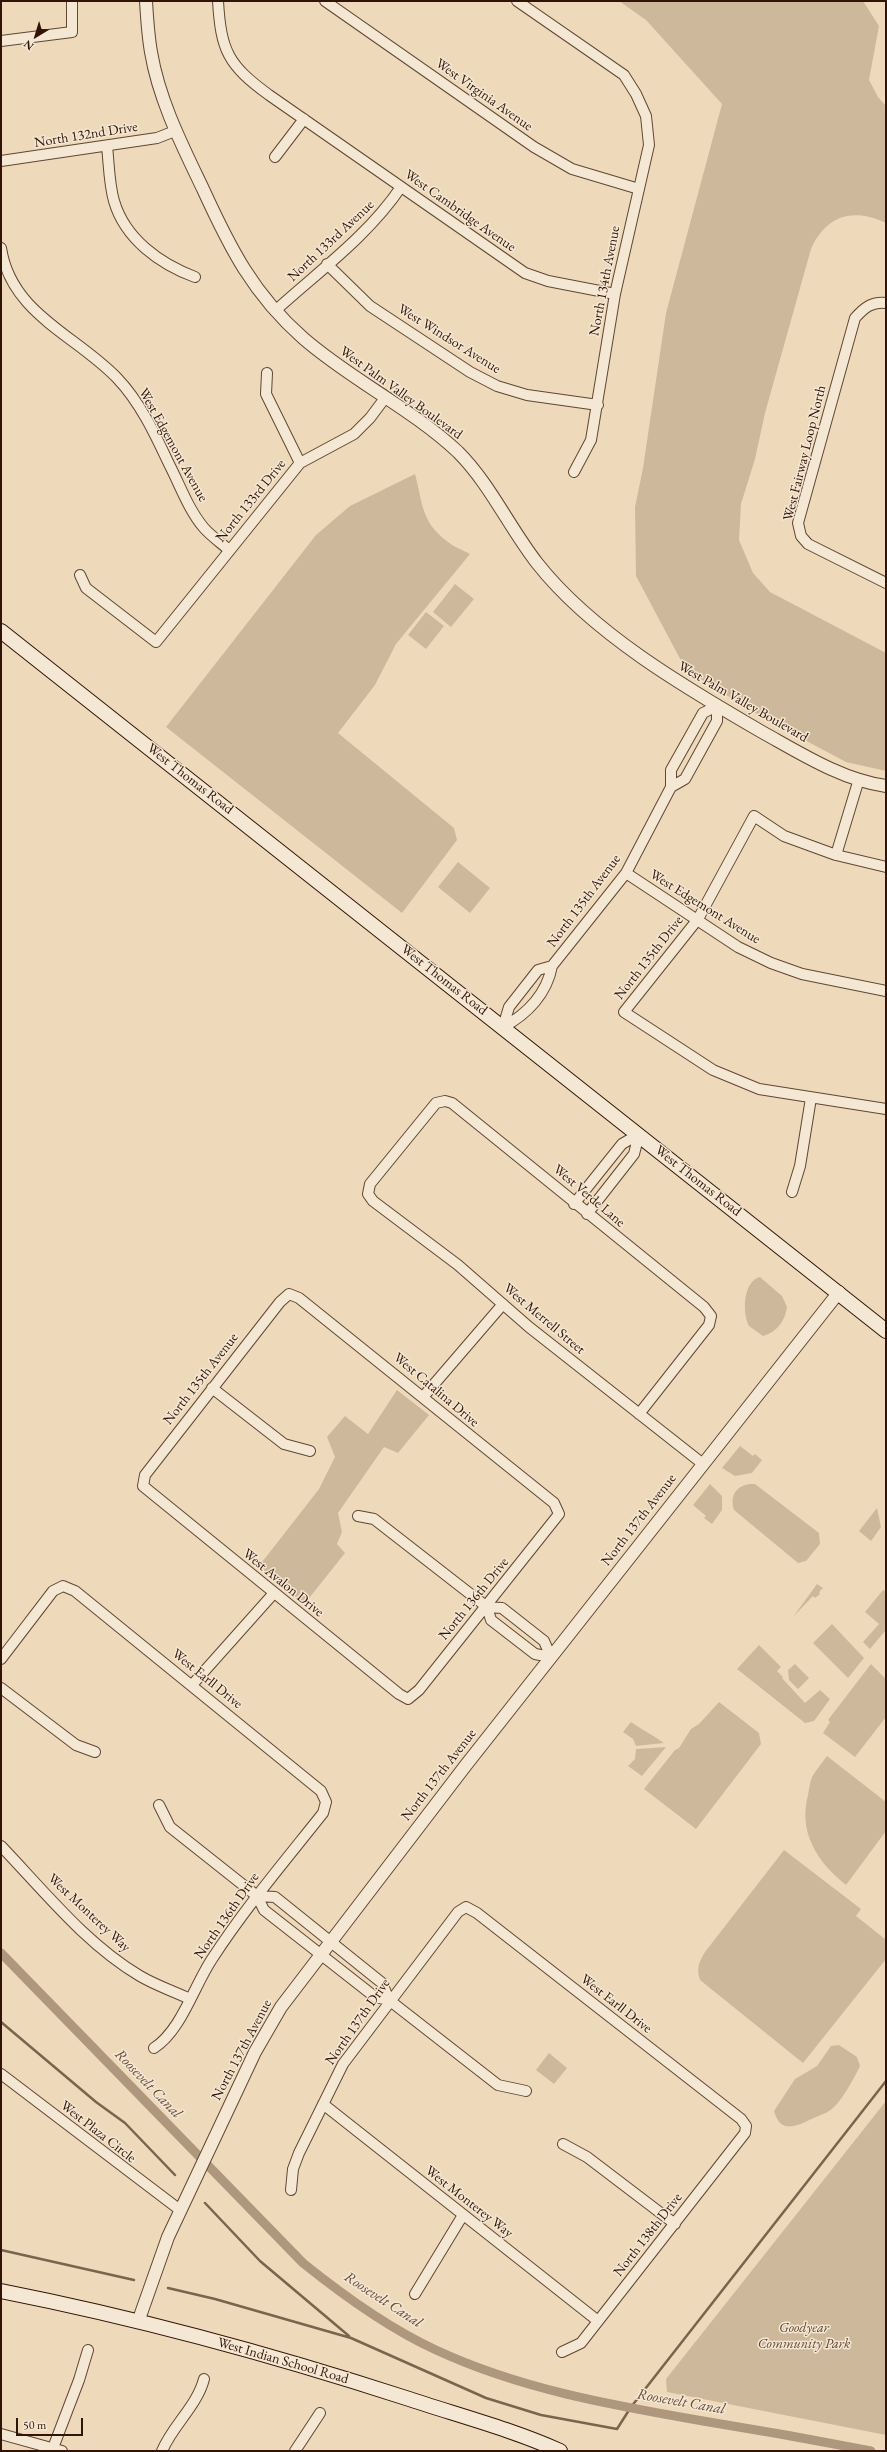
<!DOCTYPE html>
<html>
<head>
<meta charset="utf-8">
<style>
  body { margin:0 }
  #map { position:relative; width:887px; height:2452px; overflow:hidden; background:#eedabb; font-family:"EB Garamond",serif }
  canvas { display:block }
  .frame { position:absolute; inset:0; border:2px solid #311406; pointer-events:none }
  .north { position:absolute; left:16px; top:16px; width:40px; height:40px; -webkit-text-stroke:3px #f4e7d3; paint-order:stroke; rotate:218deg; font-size:11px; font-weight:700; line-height:16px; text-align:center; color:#311406 }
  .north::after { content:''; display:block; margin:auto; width:14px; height:18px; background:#311406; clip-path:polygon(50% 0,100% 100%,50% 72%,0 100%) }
  .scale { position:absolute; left:16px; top:2418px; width:67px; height:18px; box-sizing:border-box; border:2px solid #311406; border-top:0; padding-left:5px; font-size:12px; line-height:14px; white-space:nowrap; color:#311406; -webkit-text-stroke:3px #f4e7d3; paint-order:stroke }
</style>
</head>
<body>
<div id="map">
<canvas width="887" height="2452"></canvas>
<div class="frame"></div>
<div class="north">N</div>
<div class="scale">50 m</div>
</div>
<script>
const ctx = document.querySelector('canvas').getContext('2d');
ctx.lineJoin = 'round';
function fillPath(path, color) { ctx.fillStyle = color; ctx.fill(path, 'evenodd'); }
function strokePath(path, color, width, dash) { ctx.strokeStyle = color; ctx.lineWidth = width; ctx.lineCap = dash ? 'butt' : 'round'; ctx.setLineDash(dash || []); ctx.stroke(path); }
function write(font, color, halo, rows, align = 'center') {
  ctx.font = font + ' "EB Garamond",serif'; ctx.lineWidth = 3; ctx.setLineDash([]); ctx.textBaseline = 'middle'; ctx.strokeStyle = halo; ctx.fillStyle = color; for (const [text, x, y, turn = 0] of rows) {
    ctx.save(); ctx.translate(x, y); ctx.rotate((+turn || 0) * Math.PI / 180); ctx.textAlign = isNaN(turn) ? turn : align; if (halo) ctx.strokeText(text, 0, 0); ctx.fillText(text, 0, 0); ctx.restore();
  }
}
fillPath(new Path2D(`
  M619,1h244l16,25 -10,54 9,17 8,9v117c-34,-16 -60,-7 -75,26l-46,164 -10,46 -14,45 -2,36 14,33 17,19 116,61v118l-40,-9 -81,-43 -79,-49 -50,-94 -1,-69 8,-39 23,-155 56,-209 -76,-84z
  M415,474c8,30 6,48 33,68 6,5 15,8 22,12l-74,90 -21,41 -37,48 116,95 3,12 -55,73 -236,-186 150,-192 34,-29z
  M455,584l19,15 -23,28 -18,-15z
  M426,612l18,14 -18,23 -18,-14z
  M458,862l32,26 -20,25 -32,-26z
  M760,1277l22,19 5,11c-2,14 -10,25 -24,29l-14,-10c-7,-13 -6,-45 11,-49z
  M397,1390l32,25 -31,38 -14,-6 -46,66 4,19 -5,12 8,9 -39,49 -7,-1 -40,-35 60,-77 16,-32 -8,-20 18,-21 23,18z
  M740,1446l13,10 2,-2 7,6 -10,13 -17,3 -13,-8z
  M710,1484l12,12v14l-10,14 -8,-6 2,-2 -13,-11z
  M755,1484l64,49 1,11 -14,17 -8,2 -64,-53c-5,-16 4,-27 21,-26z
  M877,1508l4,19 -10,14 -12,-10z
  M817,1584l6,4 -4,4 1,2 -5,4 -2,-2 -20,21z
  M883,1590l3,2v38l-16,19 -7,-7 16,-18 -14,-12z
  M832,1624l32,34 -16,20 -35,-35z
  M759,1645l22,22 -4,4 6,6 -1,1 23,25 15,-13 10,9 -16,22 -9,2 -68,-54z
  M795,1664l14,14 -11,11 -9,-9 -1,-10z
  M871,1664l15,15v38l-31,40 -32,-24 7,-11 -2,-2z
  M719,1702l40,31 2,11 -65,85 -52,-40 31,-39 4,-2 12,-19 8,-5z
  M631,1722c11,8 22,13 33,21l-28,3 -3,-7 -10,-7z
  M666,1747l-24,29 -14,-10 7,-7 1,-10z
  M827,1756l59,46v29l-40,54c-29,-23 -48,-53 -38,-90 1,-6 2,-13 4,-18 4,-7 10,-14 15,-21z
  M784,1850l77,59 -5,7 29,23 1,20 -83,104 -103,-83c-4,-12 -1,-18 5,-28z
  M839,2045l18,12 3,9c-4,9 -18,34 -25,40 -5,6 -12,8 -19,11 -16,7 -35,20 -42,-6l21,-32 22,-13 14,-20z
  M549,2053l18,15 -13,16 -18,-14z
  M886,2101v334l-219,-43 -1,-13z`), '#ceb89c');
strokePath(new Path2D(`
  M1,2022l95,80 29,21 50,52
  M205,2203l55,58 89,75
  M1,2250l133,30
  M168,2288l47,11 136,39 135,60 55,17 76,14 14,-22 255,-326`), '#7c634d', 2.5);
strokePath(new Path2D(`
  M1,1953l302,310c41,33 85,65 133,87 84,39 175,55 267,71 56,9 112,19 168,30`), '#ae977d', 9);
const minor = new Path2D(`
  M218,1c3,50 10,64 51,94l256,178 23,8 67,13
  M325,1l209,146 38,22 67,20
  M517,1l107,74 12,19 10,22 3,29 -34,149 -24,146 -17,32
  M1,41l71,-9v-31
  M107,146c2,18 2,38 7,55 11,38 46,63 81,76
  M275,157l29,-38
  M1,161l156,-23 18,-7
  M1,248c10,66 75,87 116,130 23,24 38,56 52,86 11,21 19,45 35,64 7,8 17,15 25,22
  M327,264l43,42 100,66 27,14 30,9 71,10
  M886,303c-14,-2 -22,5 -31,15l-57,205 3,13 7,8 78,39
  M275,311c44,-40 93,-75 126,-124
  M267,373l-1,21 34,69
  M80,575l6,13 70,54 144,-179 54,-29 16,-16 15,-20
  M836,855l23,-76
  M886,867l-50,-12 -52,-19 -30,-20 -56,103 -74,93 89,58 46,19 127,20
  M626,873l112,74 33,16 31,11 84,17
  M503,1027c25,-13 44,-34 49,-61l74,-93 45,-86v-17l32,-57 14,-7v15l-32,58 -14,8
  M503,1027l6,-20 29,-37 14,-4
  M792,1192l8,-26 11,-68
  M574,1204l48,-60 17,-10
  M587,1214l47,-60 5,-20
  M289,1294l10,4 255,205 5,11 -140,176 -11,9 -9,-5 -256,-208 2,-11 135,-173z
  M212,1388l72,56 26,7
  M423,1397l80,-93
  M639,1414l70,-89 2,-9 -7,-9 -252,-204 -7,-2 -9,2 -66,81 -2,10 5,7 85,64 71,62 174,137
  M358,1516l16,3 113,88 4,13 44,34 16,3
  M487,1607l15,1 42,33 7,16
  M1,1659l52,-68 10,-5 12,5 246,200 5,11 -3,11c-38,48 -78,95 -111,146 -18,27 -31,72 -58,89
  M192,1685l82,-92
  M1,1688l75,57 19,7
  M159,1805l11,22 87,69 7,14 111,87 14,3 109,85 28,6
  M1,1846c43,45 85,98 139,130 15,9 33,15 50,23
  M257,1896l18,1 107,86 7,17
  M1,2074l179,136
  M323,2104l275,217
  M563,2144l24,13 88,67
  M291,2190l2,-21 6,-16 44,-89 115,-152 8,-5 11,6 264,206 5,7 -1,7 -164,210 -19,9
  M415,2294l48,-79
  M1,2434l61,17
  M53,2448l26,-68 9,-30
  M162,2451c11,-26 35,-45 42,-72
  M295,2451l25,-38`);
const tertiary = new Path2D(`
  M146,1c1,17 2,34 5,51 8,48 31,93 52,137 27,59 50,105 100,149 48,42 108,70 155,114 32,32 51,75 79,111 55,70 149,125 225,169 38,21 80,48 124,54
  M138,2322l30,-85 87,-185 26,-45 185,-242 373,-473`);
const secondary = new Path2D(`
  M1,631l885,700
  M1,2291c137,27 273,64 405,107 51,17 105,31 154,53`);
strokePath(minor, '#604633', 12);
strokePath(tertiary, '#604633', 14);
strokePath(secondary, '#311406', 16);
strokePath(minor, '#f4e7d3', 10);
strokePath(tertiary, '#f4e7d3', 12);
strokePath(secondary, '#f4e7d3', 14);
write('14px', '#311406', '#f4e7d3', [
  ["West Virginia Avenue",484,95,35],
  ["North 132nd Drive",86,135,-9],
  ["West Cambridge Avenue",460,211,35],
  ["North 133rd Avenue",331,241,-43],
  ["North 134th Avenue",605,281,-79],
  ["West Windsor Avenue",449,339,32],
  ["West Palm Valley Boulevard",401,393,36],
  ["West Edgemont Avenue",173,445,61],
  ["West Fairway Loop North",805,453,-76],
  ["North 133rd Drive",251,501,-51],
  ["West Palm Valley Boulevard",743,702,30],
  ["West Thomas Road",190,779,38],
  ["North 135th Avenue",584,901,-53],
  ["West Edgemont Avenue",705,907,32],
  ["North 135th Drive",649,958,-52],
  ["West Thomas Road",444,980,38],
  ["West Thomas Road",698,1181,38],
  ["West Verde Lane",589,1196,40],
  ["West Merrell Street",544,1319,40],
  ["North 135th Avenue",201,1379,-52],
  ["West Catalina Drive",436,1390,40],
  ["North 137th Avenue",639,1520,-52],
  ["West Avalon Drive",283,1583,39],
  ["North 136th Drive",474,1599,-51],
  ["West Earll Drive",207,1679,39],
  ["North 137th Avenue",439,1775,-52],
  ["West Monterey Way",89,1913,43],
  ["North 136th Drive",227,1916,-55],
  ["West Earll Drive",616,2004,38],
  ["North 137th Drive",358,2022,-55],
  ["North 137th Avenue",242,2050,-62],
  ["West Plaza Circle",98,2132,38],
  ["West Monterey Way",469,2202,38],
  ["North 138th Drive",648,2235,-52],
  ["West Indian School Road",283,2361,16]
]);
write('italic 14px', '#604533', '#f4e7d3', [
  ["Goodyear",804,2328],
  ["Community Park",804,2344]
]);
write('italic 15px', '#634836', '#f4e7d3', [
  ["Roosevelt Canal",148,2084,46],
  ["Roosevelt Canal",383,2300,33],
  ["Roosevelt Canal",681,2402,10]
]);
</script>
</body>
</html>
